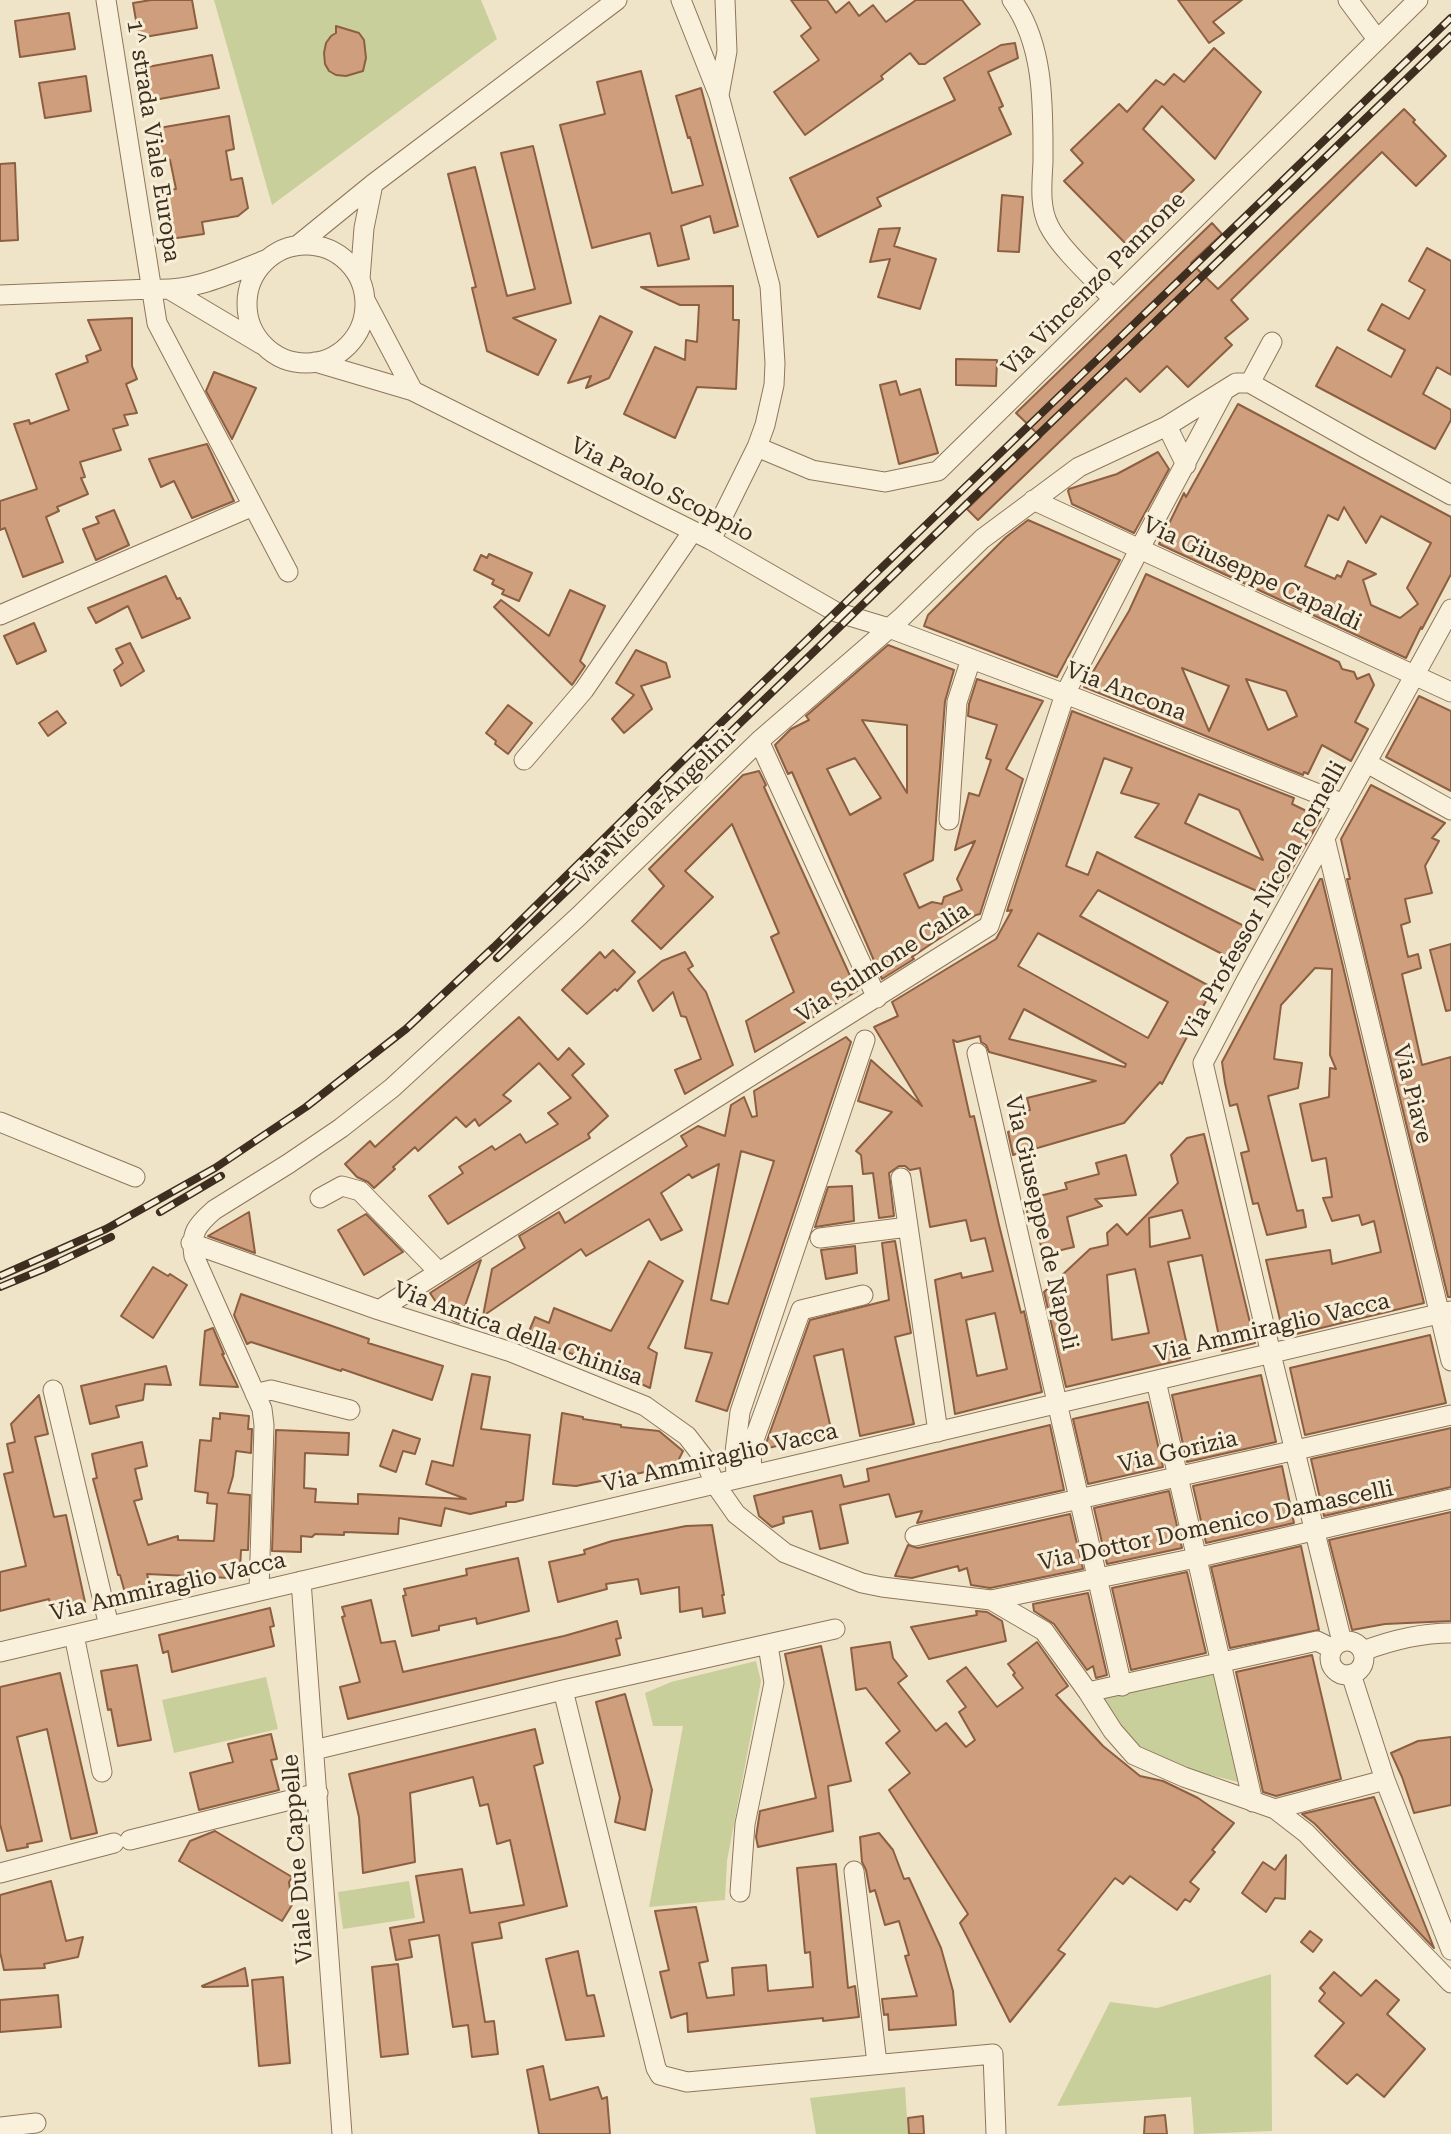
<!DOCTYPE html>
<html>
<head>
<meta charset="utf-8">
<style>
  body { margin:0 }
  canvas { display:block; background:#f0e4c8 }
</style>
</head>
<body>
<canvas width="1451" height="2134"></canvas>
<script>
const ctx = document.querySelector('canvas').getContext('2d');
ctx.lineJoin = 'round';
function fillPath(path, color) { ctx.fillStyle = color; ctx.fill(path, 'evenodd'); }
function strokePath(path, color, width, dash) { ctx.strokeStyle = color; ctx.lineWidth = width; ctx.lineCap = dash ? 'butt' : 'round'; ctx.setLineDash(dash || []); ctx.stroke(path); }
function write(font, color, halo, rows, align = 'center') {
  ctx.font = font + ' "Roboto Serif",serif'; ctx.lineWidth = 6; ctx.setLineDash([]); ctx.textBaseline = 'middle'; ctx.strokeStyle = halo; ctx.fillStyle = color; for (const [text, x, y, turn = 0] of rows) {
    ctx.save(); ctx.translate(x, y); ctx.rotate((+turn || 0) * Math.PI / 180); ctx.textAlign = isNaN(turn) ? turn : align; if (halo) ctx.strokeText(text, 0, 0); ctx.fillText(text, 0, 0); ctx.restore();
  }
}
fillPath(new Path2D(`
  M214,0h267l16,39 -225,166z
  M756,1661l5,20 -34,180 -2,39 -76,7 34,-181h-30l-8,-33 26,-11z
  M1214,1673l24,109 -52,-13 -47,-23 -19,-20 -18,-27z
  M266,1677l12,52 -104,24 -12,-53z
  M409,1881l6,37 -72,11 -5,-37z
  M1271,1974l1,157 -78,3 -3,-37 -134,9 53,-104 47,6z
  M905,2087l3,47h-92l-6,-36z`), '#c9cf9b');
const building = new Path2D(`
  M151,0h41l5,28 -58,10 -6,-35z
  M791,0h36l9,13 13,-11 10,14 14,-11 13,17 30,-22h46l18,24 -55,40h-6l-9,-11 -29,23 2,3 -78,56 -31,-43 45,-32 -18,-24 10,-8z
  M1178,0h64l-29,22 11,11 -15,10z
  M69,13l6,36 -55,8 -5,-36z
  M336,26l23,7 5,7 2,18 -3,13 -17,5 -10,-1 -7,-4 -4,-7 -1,-11 2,-10 5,-7 5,-3z
  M1015,43l3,15 -30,14 15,34 -4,2 12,26 -134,64 4,8 -63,31 -28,-59 165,-78 -11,-22 57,-33z
  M1214,48l47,44 -46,67 -53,-53 -19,23 51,51 -67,65 -63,-64 19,-18 -12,-13 48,-46 8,8 29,-32 8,5 10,-11 10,8z
  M212,55l7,33 -70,13 -7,-33z
  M641,71l31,122 31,-8 -13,-48 -2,1 -12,-42 25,-8 37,138 -24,7 -4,-17 -29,10 8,33 -31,7 -8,-33 -58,15 -32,-123 45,-11 -8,-32z
  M86,76l5,35 -46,7 -6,-35z
  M1404,109l11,11 -2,2 33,34 -30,30 -34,-34 -151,148 17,19 -23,19 7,7 -44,42 -21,-21 -27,26 -14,-14 -148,142 -11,-11 74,-72 -25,-24 196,-190 10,11 -31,29 27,26z
  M229,116l5,33 -8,2 5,29 11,-2 6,30 -10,8 -36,6 2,12 -34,5 -8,-48 14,-2 -6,-29 -11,2 -6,-33z
  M533,146l38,157 -58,15 43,22 -18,35 -51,-24 -15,-63 4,-1 -28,-113 27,-7 32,129 28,-7 -34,-136z
  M15,163l3,77 -18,1v-77z
  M1002,195l21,2 -4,55 -21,-1z
  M900,228l-6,18 42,13 -16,50 -42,-12 12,-38 -20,3 9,-33z
  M1427,248l24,13v114l-14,-8 -14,27 28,16v10l-16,29 -119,-63 21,-39 54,30 14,-27 -37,-20 14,-26 27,15 16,-29 -16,-9z
  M733,286v34h6l-3,69 -39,-2 -22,51 -51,-24 31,-67 30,13 1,-20 11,2 2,-37h-19l-39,-18z
  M600,316l32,16 -23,46 -23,10 5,-12 -23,7z
  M132,318v48l5,13 -11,5 11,29 -13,2 4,10 -15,4 8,21 -41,12 5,15 -4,1 7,16 -31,13 2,4 -13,6 17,45 -40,15 -18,-49 -5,2v-29l37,-12 -23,-65 15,-4 1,4 39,-14 -13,-36 32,-12 -2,-6 15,-6 -13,-30z
  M956,359l41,1 -1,26 -40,-1z
  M214,372l42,16 -24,51 -26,-48z
  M896,381l4,14 20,-6 18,64 -39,11 -19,-79z
  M1238,404l213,113v57l-29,55 -1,-2 -15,31 -247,-114 25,-51 2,4zM1344,507l22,36 15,-27 50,27 -24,45 11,16 -18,14 -29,-13 -8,-25 13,-6 -28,-13 -7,16 -4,-2 -2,4 -30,-13 23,-51 10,5z
  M207,444l27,57 -42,17 -18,-37 -13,6 -12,-28z
  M1158,452l11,17 -35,64 -62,-29 -4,-13 1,-2 48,-15z
  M114,510l15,35 -33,15 -13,-31 16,-6 -3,-6z
  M1028,520l92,40 -63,117 -133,-51 4,-11 78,-78z
  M489,554l43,19 -13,28 -17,-7 2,-4 -12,-6 2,-4 -20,-10 7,-15 6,3z
  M1146,574l193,88 3,7 12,3 3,7 12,-5 5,11 -19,37 13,7 -17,32 -29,-16 -14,29 -4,-2 -1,3 -219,-88 45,-76zM1182,668l47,18 -20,45zM1246,679l40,12 11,25 -29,14z
  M166,576l11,23 3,-1 10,20 -48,20 -14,-32 -32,17 -8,-15z
  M570,590l35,16 -25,55 5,5 -13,19 -78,-78 7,-7 48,36z
  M34,623l12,28 -29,13 -13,-28z
  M130,643l14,28 -23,15 -7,-16 9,-7 -7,-14z
  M888,645l66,25 -9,31 -12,159 -29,14 15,34 13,-6 10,2 2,-7 18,-7 -5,-11 18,-38 -20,9 14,-57 10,3 12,-36 -5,-2 11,-33 -29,-9 1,-12 8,-25 66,22 -37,68 17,10 -43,135 -4,1 -42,27 -22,15 2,2 -32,20 -90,-207 -4,2 -13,-29 16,-16 18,-9 -3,-4zM862,720l45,5v68zM855,758l26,40 -31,17 -23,-46z
  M636,650l30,13 4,14 -29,9 11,23 -28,24 -12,-14 22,-24 -18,-12z
  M1419,696l32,15v80l-65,-34z
  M508,705l24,18 -24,31 -13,-10 1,-3 -10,-8z
  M57,711l9,12 -18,13 -9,-13z
  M1072,711l222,87 -2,6 29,14 -46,81 -140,-62 24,-33 -38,-11 11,-25 -28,-10 -38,108 22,9 9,-23 149,75 -16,31 -132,-68 -18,26 133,72 -51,96 -2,-2 -36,41 -111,32 -5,-23 6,-2 -4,-14 20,-6 -3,-12 69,-17 -107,-29 -3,-7 -5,-3 -1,-6 -23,6 -4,-2 17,77 4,-1 25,109 22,88 3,-2 18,81 -87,22 -20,-134 26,-7 1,5 31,-7 -8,-33 -14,3 -5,-21 -36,7 -10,-59 -10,2 -5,-4h-6l-10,7 5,43 -15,2 -6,-45 -10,1 -2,-19 -5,-4 36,-39 -34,-11 13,-41 51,46 -48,-79 24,-11 -6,-14 104,-63 16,-29 -5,1zM1199,794l40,16 24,50 -78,-37zM1038,933l130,69 -20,36 -130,-72zM1024,1009l102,55 -1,3 -116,-28zM995,1313l12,56 -30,7 -11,-56z
  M759,771l7,14 -2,2 93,204 -102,61 -9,-31 48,-29 -23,-55 8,-4 -47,-109 -47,47 28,26 -52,52 -29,-28 32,-35 -15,-17 94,-94z
  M1371,785l74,38 -13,15 7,3 -14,25 7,27 -27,6 5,23 -9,3 7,32 10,-3 3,14 -19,6 20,91 29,-8v240h-3l-101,-418h3l-9,-40z
  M1320,879h2l102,424 -140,34 -18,-77 64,-10 2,14 49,-12 -7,-31 -12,4 -3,-10 -27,6 -9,-23 9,-1 -6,-39 -14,3 -12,-57 29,-7 1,-29 6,1 -6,-14 2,-86 -17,-1 -34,37 -7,54 28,4 -4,25 -30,8 29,115 6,-1 3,17 -39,8 -9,-32 -5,1 -12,-51 8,-2 -12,-47 -7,2 -5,-23 -3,-21z
  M1451,944v66l-5,1 -16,-61z
  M613,950l22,22 -18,19 -2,-2 -28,25 -25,-24 38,-38 5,6z
  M685,952l8,14 -5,3 18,23 27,73 -48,29 -10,-24 26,-11 -15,-42 -5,-1 -8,-24 -20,19 -15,-30 24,-20z
  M519,1017l39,43 11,-12 15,16 -12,11 36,41 -20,18 2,4 -142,86 -19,-28 34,-23 -4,-6 33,-21 3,4 25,-16 6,9 32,-19 -10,-11 23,-15 -32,-35 -36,32 8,6 -32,25 -4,-7 -9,8 -10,-10 -38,34 -3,-4 -22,20 2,2 -21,19 -6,-6 -11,-5 -12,-13 25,-23 5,6z
  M846,1037l5,5 -124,369 -31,-10 16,-48 -27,-5 34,-184 -27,14 -3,-4 -28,19 21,37 -21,10 -12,-21 -63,37 -5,-7 -98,67 9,-47 33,-21 -6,-12 40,-24 6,11 122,-77 -6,-10 17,-10 27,10 6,-31 13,-8 8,20 5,-1 -3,-25zM741,1151l33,10 -46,143 -17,-4z
  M1204,1134l51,209 -33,8 -20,-96 -34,7 22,96 -124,29 -22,-95 46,-43 18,-4 -1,-12 10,-9 10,11 51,-52 -7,-28 16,-17zM1182,1210l8,28 -40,9 -1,-29zM1135,1269l14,64 -37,7 -5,-65z
  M1126,1155l10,40 -41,4 7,7 -35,11 7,30 -21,5 -1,-3 -6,1 -1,-5 -4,1 -6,-24 -5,1 -6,-23 43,-11 -2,-6 34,-9 -3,-11z
  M852,1186l2,35 -39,6 13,-40z
  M249,1212l6,41 -47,-17z
  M366,1214l37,38 -39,23 -26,-45z
  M895,1241l16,92 -16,4 19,87 -54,12 -17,-87 -29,7 18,77 -68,16 46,-129 79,-20 -7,-57z
  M855,1246l2,27 -31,6 -5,-29z
  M481,1260l-22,63 -7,-3 -3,-5 -3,2 -16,-24z
  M649,1261l34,20 -35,67 9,5 -7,35 -50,-23 -73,-29 8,-19 14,6 5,-15 57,23z
  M153,1267l15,9 2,-2 17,11 -34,53 -32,-22z
  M241,1294l128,45 -1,4 75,23 -11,34 -90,-31 -1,2 -90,-29 -4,2 -13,-29z
  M213,1328l11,26h-2l16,33 -38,-2 5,-54z
  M1430,1335l16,68 -141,32 -15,-67z
  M166,1366l5,19 -26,-1 -2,16 -27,6 3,11 -29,7 -9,-38z
  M472,1374l18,3 -9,52 49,6 -7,65 -8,2h-9v4l-36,8 -25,-6 -4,18 -42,-8 -1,16 -54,-2v3l-29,-1 -3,3 -11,-1v16l-29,-1 4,-121 73,3 -1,22 -43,-2 -1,35 12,1 -1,13 43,2v-10l108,5 -40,-15 6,-23 21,5z
  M1261,1375l15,67 -89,20 -15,-67z
  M39,1395l9,39 -13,3 19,80 12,-2 19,87 -34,8 -2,-11 -49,12v-39l26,-6 -22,-92 9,-2 -6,-28 8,-2 -4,-18z
  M1148,1402l15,65 -75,17 -15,-65z
  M220,1413l29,3 -1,13h4l-1,24 -15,-2 -3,25 -5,17 22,2 -2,55h-7l-1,20 -9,-2 -1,10 -83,-4 3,12 -25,7 -5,-18h-2l-25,-96 4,-1 -5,-24 50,-12 5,24 -12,3 7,30 -8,2 14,44 30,-9v4l36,1 3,-37 -10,-1 1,-10 -13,-2 5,-51 11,1 2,-23 7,1z
  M562,1413l21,4v2l38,6v2l38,4 24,20 -4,8 1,6 -104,21 -23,-2z
  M1050,1425l14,65 -147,33 5,-12 -26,6 -7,-23 -49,11 8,38 -28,6 -8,-38 -29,6 1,6 -12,4 -13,-11 -5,-20 87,-21 3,12 25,-6 -2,-12z
  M1451,1428v59l-127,29 -13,-57z
  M393,1430l27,9 -5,15 -12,-3 -7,21 -16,-6z
  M1282,1466l12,57 -88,20 -13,-57z
  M1169,1491l13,57 -75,16 -13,-56z
  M1451,1512v109l-66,3 -33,6 -23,-90z
  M1070,1514l13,55 -93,19 -19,-3 -4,-17 -8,3 -1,-5 -46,12 -17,-2 13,-31 10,3z
  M712,1525l12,70h-2l3,18 -22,4 -1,-9 -22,4 -1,-25 -38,7 -3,-15 -32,5 1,5 -49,13 -9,-40 36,-8 -1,-4 28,-9 74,-15z
  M1301,1546l18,84 -89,18 -19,-81z
  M518,1558l11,53 -52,13 -1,-6 -37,8v4l-27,6 -9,-40 3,-1 -2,-6 63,-14 -1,-6z
  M1187,1572l19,81 -75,17 -19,-82z
  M1088,1593l19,82 -11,3 -3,-12 -6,4 -33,-46 -20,-13 -1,-7z
  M371,1600l10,43 14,-2 8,31 161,-36 53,-15 4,17 -5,1 4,16 -272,64 -8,-32 20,-5 -18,-65 3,-1 -3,-9z
  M270,1608l4,18 -4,1 4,19 -102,26 -4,-21 -5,2 -4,-18z
  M976,1611l11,1 15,9 4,20 -77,18 -18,-32 66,-12z
  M890,1642l3,16 14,18 -9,7 38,48 10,-8 20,24 9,-7 -16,-28 7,-5 -19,-26 19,-14 31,40 26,-19 -10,-13 2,-2 -7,-9 29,-22 31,44 -12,9 47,51 37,30 23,5 35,17 36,25 -22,27 3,2 -25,30 9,7 -9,13 -5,-3 -8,11 -47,-34 -7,8 -8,-6 -57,72 7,4 -55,68 -50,-99 8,-9 -79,-124 21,-17 -24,-30 14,-12 -34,-43 -10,2 -5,-42z
  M821,1646l30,135 -23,5 5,45 -75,16 -2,-10 4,-26 56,-13 -31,-144z
  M1312,1655l29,124 -65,17 -13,-4 -27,-120z
  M137,1665l14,75 -33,6 -7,-37 -3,1 -7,-39z
  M60,1673l37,160 -26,6 -24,-110 -30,8 25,104 -15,3 1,3 -21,4 -7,-27v-137z
  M625,1694l27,96 -7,40 -30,-8 5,-24 -24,-96z
  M535,1729l8,34 -9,3 33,140 -68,17 3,15 -30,5 13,79 9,-1 4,33 -26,3 -4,-32 -15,2 -14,-92 -30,5 3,17 -16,3 -6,-32 34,-6 -8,-46 46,-7 8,44 54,-8 -14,-65 -13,4 -9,-40 -8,2 -7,-29 -63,16 5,69 -52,11 -4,-56 -10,-43z
  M271,1734l6,25 -6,1 8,30 -80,20 -9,-37 43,-11 -5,-18z
  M1451,1737v68l-37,8 -12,-36 -11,-24 27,-12z
  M1374,1797l60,151 -119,-124 -13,-10z
  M215,1831l77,46 -3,5 3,23 -10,16 -103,-60 11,-20z
  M879,1833l14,17 11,29 5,-1 32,70 12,43 3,34 -67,5 -1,-16 -4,1 -2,-16 35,-3 -12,-40 4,-1 -10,-34 -14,4 -10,-35 -5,2 -4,-22 -4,-8 -2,-25z
  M1286,1855l-1,44 -10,-1 -9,14 -24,-19 21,-31 12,8z
  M836,1864l12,124 7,-2 4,31 -36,4v-3l-135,14 -1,-19 -16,5 -11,-46 9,-2 -14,-59 41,-4 12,54 -9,2 8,35 27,-3 -2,-27 34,-3 2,26 45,-4 -3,-35 -5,1 -8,-85z
  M51,1881l15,60 17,-4 -5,20 -34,7 1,4 -41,2 -4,-18v-57z
  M1310,1931l12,9 -9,12 -12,-10z
  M578,1951l9,45 7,-1 10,41 -38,4 -20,-81z
  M398,1964l10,90 -27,3 -9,-90z
  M245,1968l3,18 -45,1 -1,-1z
  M1334,1972l27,24 15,-16 23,20 -12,14 38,35 -41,48 -27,-23 -10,10 -32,-28 29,-33 -25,-22 6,-8 -5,-5z
  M283,1977l7,86 -31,3 -7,-86z
  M58,1995l3,32 -61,5v-32z
  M543,2066l7,34 48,-13 4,12 5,-2 3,37h-71l-12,-64z
  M1165,2115l2,19h-23l1,-17z
  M923,2116l1,18h-15l-1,-16z`);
fillPath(building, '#cf9f7d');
strokePath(building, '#8d5f41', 2);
const minor = new Path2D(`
  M106,0l51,323 131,249
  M681,0l38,96 51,190 5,77 -1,22 -9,40 -8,22 -46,93
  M1012,0c33,46 31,108 31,162 -1,21 -4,45 6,64 10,21 47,55 64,73
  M1348,0l29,39
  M719,95l8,-44 -2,-51
  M247 304a59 59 0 1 1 118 0a59 59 0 1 1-118 0Z
  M298,245l75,-61 244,-184
  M360,279l4,-51 9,-44
  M172,291l89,53
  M0,295l151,-6c41,3 76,-14 114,-29
  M365,300l48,91
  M315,362l98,29 298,149 125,72 53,16 192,72 263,104
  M1250,383l115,65 86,47
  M1250,383l22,-41
  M1167,426l19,39
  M757,447l55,23 73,12 53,-11 480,-471
  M1033,500l418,192
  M0,615l253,-109
  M759,741l118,257
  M524,760l60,-70 109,-159
  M1367,763l84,47
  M949,820l8,-118 14,-43
  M1325,839l126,522
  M977,1053l145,633
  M0,1122l135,55
  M901,1178l37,254
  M320,1198l22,-12 18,5 79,81
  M820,1238l88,-11
  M191,1243l188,67 132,42 134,54 42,30 17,22 11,26 21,30 49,39 77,30 20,4 109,13 53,31 44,61 25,39 21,24 50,22 91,32 31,24 145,150
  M379,1310l610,-384 76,-232 74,-144 84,-157
  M1156,1381l97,421
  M53,1390l56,236
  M255,1394l16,-4 79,20
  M752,1475l-1,-27 50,-138 62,-15
  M736,1479l-1,-27 5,-40 125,-372
  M915,1536l536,-121
  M301,1581l41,553
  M259,1591l5,-166 -2,-16 -68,-153c-4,-23 3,-31 20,-46l74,-46 53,-36 51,-40 187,-172 180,-175 142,-123 81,-79 97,-72 88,-41 69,-43h14
  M991,1600l205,-42 255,-59
  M74,1635l28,137
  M1330 1658a17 17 0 1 1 34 0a17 17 0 1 1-34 0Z
  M1342,1642l-71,-288 -68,-291 43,-82 205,-372
  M1363,1651c29,-11 57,-18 88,-18
  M0,1652l1451,-341
  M1351,1674l34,106 66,170
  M563,1690l93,378 4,7 27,7 306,-28 3,80
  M1088,1692l229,-51 16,8
  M314,1750l249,-60 272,-61
  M1275,1809l110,-29
  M130,1840l188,-47
  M854,1871l23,192
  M0,1873l114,-30
  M740,1892l5,-68 29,-141 -6,-38
  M0,2127l36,-4`);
strokePath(minor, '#8d765c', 21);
strokePath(minor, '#faf1dc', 19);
const rail = new Path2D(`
  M497,958l954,-922
  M160,1212l61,-36
  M0,1276l106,-47 109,-61 91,-61 100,-78 88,-82 231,-228 726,-701
  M0,1287l46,-19 65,-31`);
strokePath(rail, '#3d2e20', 8);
strokePath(rail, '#f7eed8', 5, [16]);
write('23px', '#3d2e20', '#f7eed8', [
  ["1^ strada Viale Europa",153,141,81],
  ["Via Vincenzo Pannone",1094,284,-45],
  ["Via Paolo Scoppio",662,490,27],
  ["Via Giuseppe Capaldi",1252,574,25],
  ["Via Ancona",1126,692,21],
  ["Via Nicola Angelini",655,808,-44],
  ["Via Professor Nicola Fornelli",1264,901,-61],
  ["Via Sulmone Calia",883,963,-33],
  ["Via Piave",1412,1094,76],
  ["Via Giuseppe de Napoli",1041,1223,77],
  ["Via Ammiraglio Vacca",1272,1328,-13],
  ["Via Antica della Chinisa",518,1334,20],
  ["Via Gorizia",1178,1452,-13],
  ["Via Ammiraglio Vacca",720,1458,-13],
  ["Via Dottor Domenico Damascelli",1216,1526,-12],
  ["Via Ammiraglio Vacca",168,1587,-13],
  ["Viale Due Cappelle",298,1859,-94]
]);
</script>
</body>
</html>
